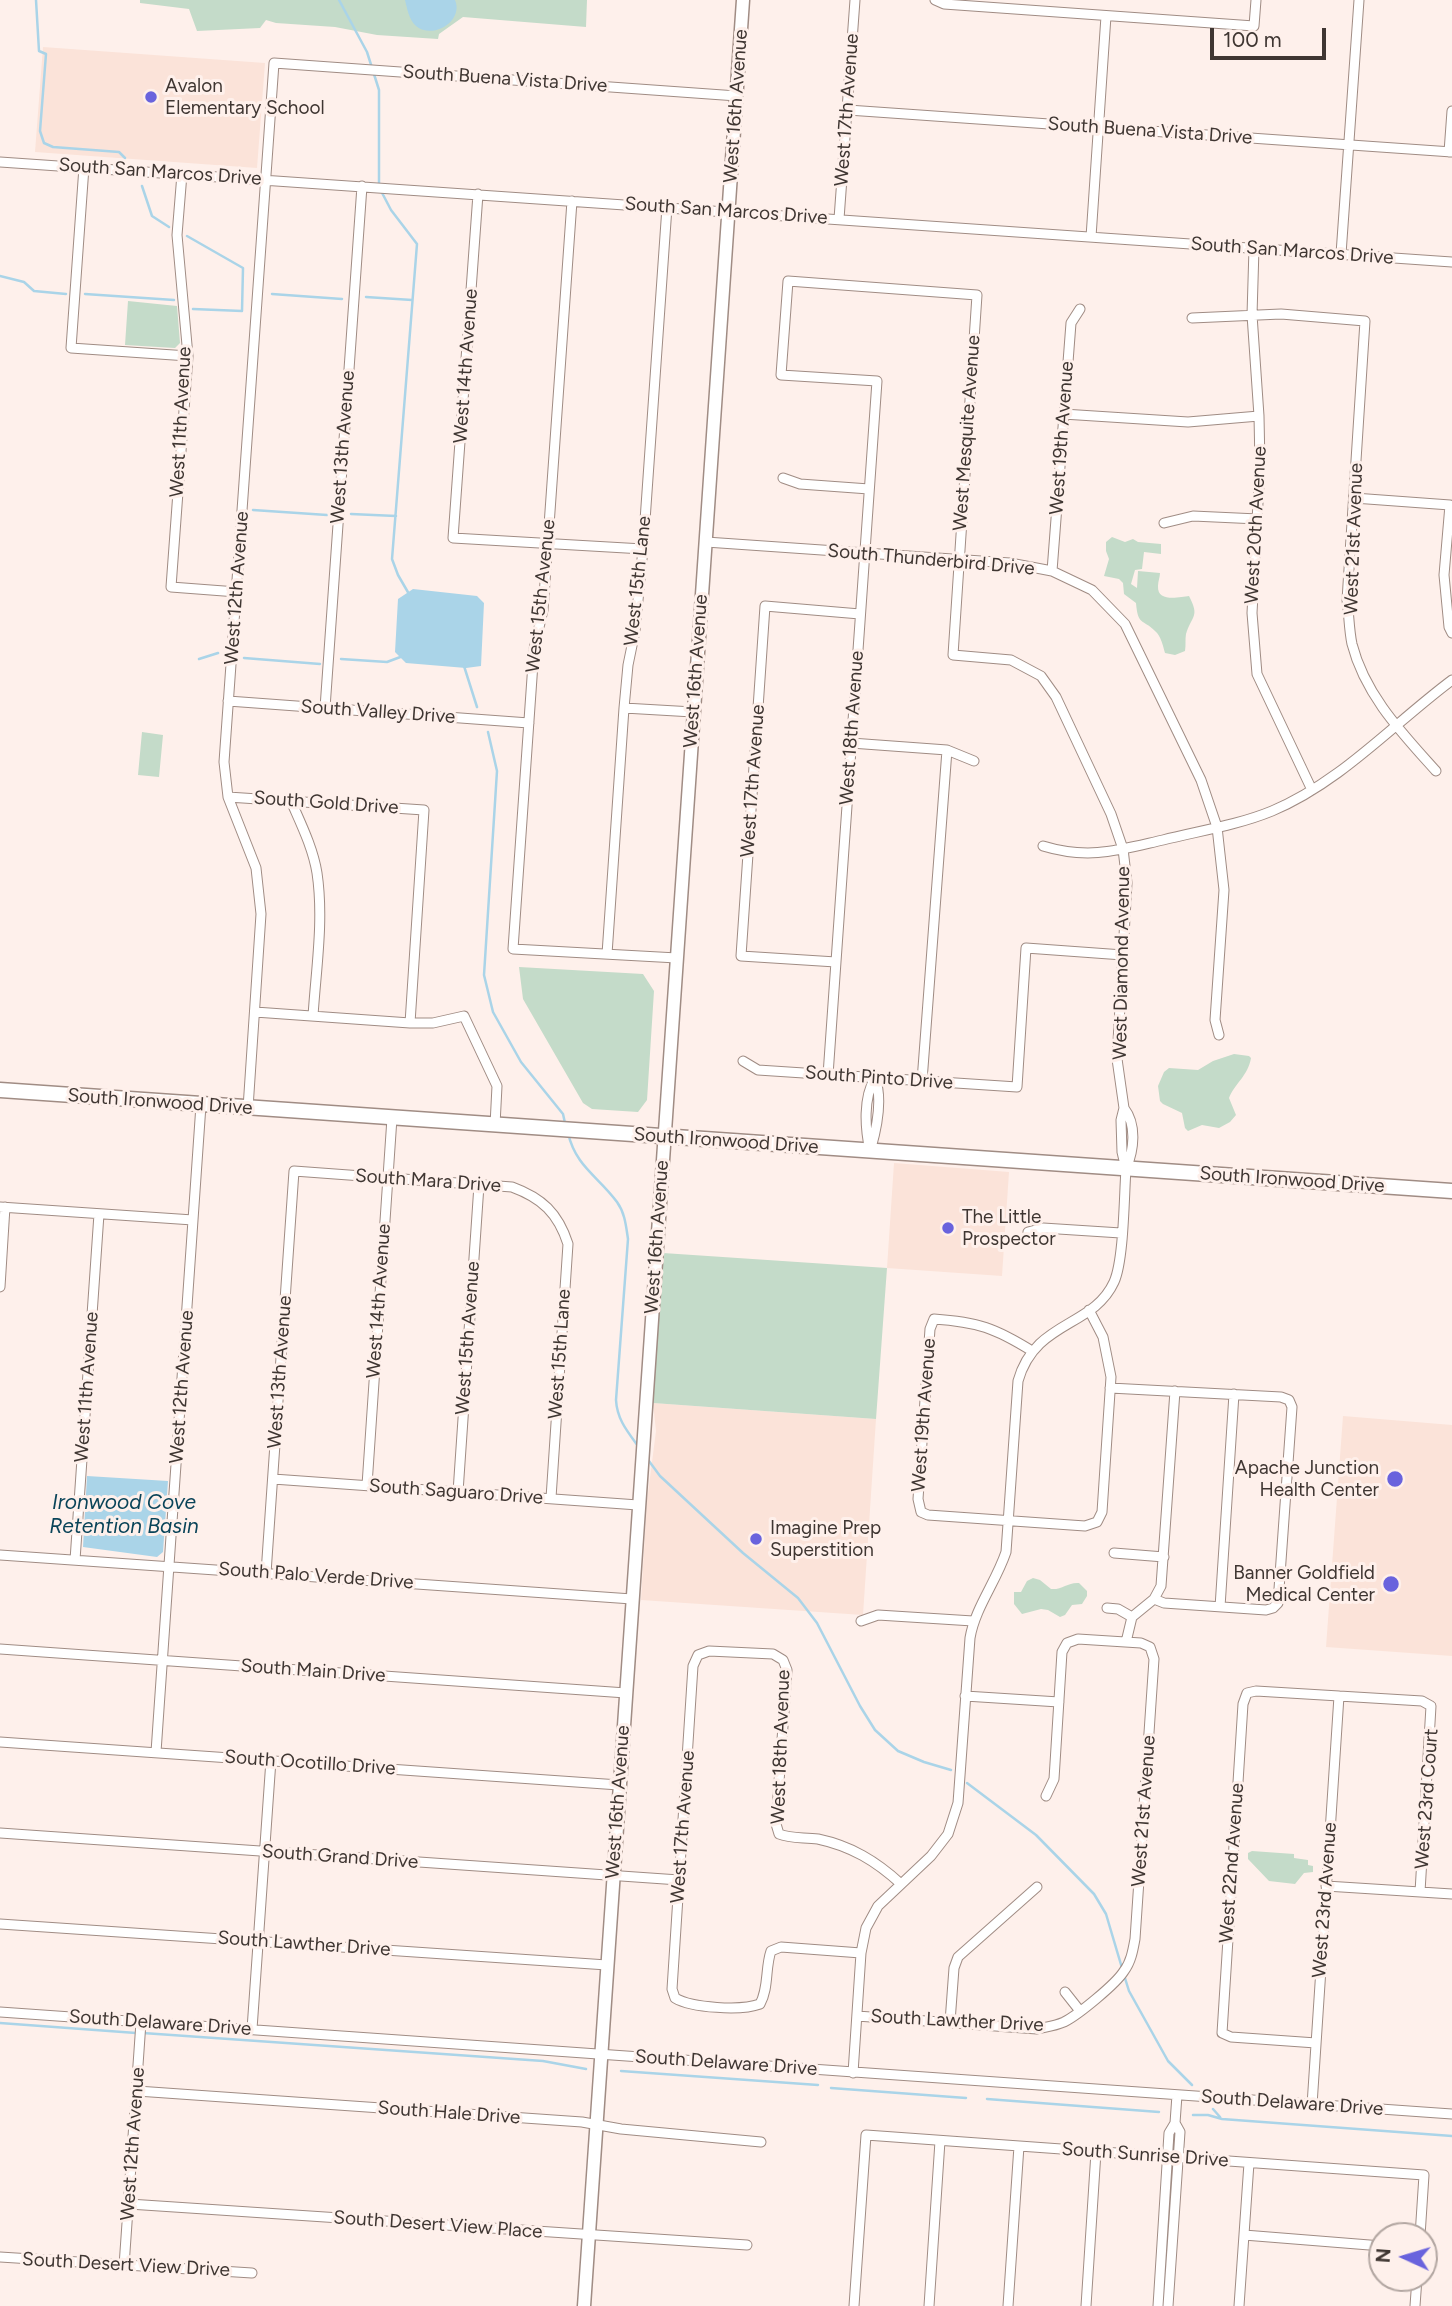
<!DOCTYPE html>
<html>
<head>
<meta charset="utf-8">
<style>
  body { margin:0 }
  #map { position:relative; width:1452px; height:2306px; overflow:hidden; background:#fef0eb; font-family:Figtree,sans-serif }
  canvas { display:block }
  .north { position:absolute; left:1368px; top:2222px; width:70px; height:70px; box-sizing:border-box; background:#fef0eb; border:2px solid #b2a6a1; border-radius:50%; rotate:274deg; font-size:19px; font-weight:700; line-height:28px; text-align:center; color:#3f3632 }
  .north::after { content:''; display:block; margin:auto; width:24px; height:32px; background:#6963dd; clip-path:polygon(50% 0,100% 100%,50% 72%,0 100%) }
  .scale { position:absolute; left:1210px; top:28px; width:116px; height:32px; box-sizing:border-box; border:4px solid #3f3632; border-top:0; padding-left:9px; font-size:21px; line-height:24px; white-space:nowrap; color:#3f3632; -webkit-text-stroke:5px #fef0eb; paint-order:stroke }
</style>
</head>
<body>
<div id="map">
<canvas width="1452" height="2306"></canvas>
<div class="north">N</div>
<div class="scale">100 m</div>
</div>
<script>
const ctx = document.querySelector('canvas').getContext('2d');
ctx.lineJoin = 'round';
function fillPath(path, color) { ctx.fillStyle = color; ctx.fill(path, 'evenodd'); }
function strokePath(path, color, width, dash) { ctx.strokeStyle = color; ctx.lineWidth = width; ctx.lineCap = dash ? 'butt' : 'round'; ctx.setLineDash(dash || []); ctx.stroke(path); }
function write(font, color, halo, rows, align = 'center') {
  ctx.font = font + ' Figtree,sans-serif'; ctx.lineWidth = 6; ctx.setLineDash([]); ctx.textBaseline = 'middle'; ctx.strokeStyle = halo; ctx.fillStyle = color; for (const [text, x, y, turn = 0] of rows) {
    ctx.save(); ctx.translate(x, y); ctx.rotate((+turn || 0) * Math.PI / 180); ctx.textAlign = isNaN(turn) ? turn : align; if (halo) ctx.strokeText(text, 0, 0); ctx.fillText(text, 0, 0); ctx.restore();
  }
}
fillPath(new Path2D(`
  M43,47l222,16 -8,105 -222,-16z
  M894,1163l115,9 -7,104 -115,-8z
  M653,1403l223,16 -13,196 -222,-15 6,-99 9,-70z
  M1343,1416l109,9v231l-126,-9z`), '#fbe3d9');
fillPath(new Path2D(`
  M140,0h447l-1,27 -123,-10 -24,17 -1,5 -61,-4 -42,-8 -59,-4 -10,-3 -6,8 -63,3 -8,-22 -49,-6z
  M128,301l49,5 3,37 -5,5 -50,-3z
  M1112,537l13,5 8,-3 5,3 23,2v10l-17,-2 -2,17 -7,1 -4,14 6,4 1,-17 22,2c0,4 -2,8 -2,13 -1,17 22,11 31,10 11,21 3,19 -3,38 -1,5 0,11 -1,17l-10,4 -10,-2c-2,-7 -4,-17 -10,-22 -13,-13 -17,-5 -19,-28l-12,-9 -1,-11 -4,-4 -15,-3 5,-17 -3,-8v-9z
  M142,732l21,3 -4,42 -21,-2z
  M519,967l124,7 11,17 -7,109 -9,12 -46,-3 -9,-6 -60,-104z
  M1234,1054l15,2 2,2c-3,18 -16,25 -22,40l7,17 -6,7 -11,6 -17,-3 -14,6 -3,-3 -3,-15 -19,-9 -3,-3 -2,-15 6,-14 5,-4 29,2 15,-9z
  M663,1253l224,15 -11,151 -223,-16z
  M1033,1578l7,2 11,9c11,1 17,-7 28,-6l8,8v5l-5,8 -10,1 -7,10 -5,2 -12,-7 -7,-1 -19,5 -8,-10v-12h7l6,-11z
  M1252,1851l42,3v4l14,2v5l5,1v6l-9,1 -9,11 -26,-3 -21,-22v-6z`), '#c4dbc9');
fillPath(new Path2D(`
  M405,0h50c9,21 -22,40 -39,26 -7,-6 -9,-18 -11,-26z
  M413,589l64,7 7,7 -3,63 -15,2 -60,-5 -11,-11 3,-53z
  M87,1476l81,5 -5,71 -6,5 -74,-10z`), '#aad4e8');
strokePath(new Path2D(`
  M36,0l3,51 7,3 -6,77 4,12 9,4 66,5 6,6
  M339,0l28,52 12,38v97l12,23 26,34 -25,315 6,16 11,19
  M142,186l10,30 17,11
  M187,236l56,32 -1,43 -49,-2
  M0,276l24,6 10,9 32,3
  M85,294l89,6
  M272,294l70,5
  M366,297l46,3
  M253,510l74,5
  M351,514l45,2
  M244,658l76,6
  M199,659l19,-6
  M341,659l46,3 16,-6
  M464,666l13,41
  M488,732l9,39 -13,204 9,37 28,50 42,52 2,9
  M568,1133c8,34 30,43 49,69 8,11 9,24 11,37l-12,161c1,19 11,31 22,46
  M646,1457l14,19 83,77 55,45 19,25 43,83 15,24 23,21 26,11 27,8
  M967,1783l69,52 58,59 12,20 16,54
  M1124,1975l5,16 39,70 24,24
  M0,2023l136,10
  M143,2033l400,28 43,8
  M621,2071l197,14
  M831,2088l135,10
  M987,2099l172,13
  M1213,2109l7,8
  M1193,2115h15l14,4 230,17`), '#aad4e8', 2.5);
const street = new Path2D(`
  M935,0l9,4 310,22 2,-26
  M848,110l604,42
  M1449,152l3,-41
  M0,162l1452,100
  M84,167l-13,181 117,8
  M182,174l-5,61 11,121 -17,231 66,5
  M478,194l-25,344 190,11
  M572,201l-29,409 -9,39 -21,300 164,9
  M839,219l16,-219
  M1091,237l15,-221
  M1254,248l-2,67 7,101 1,50 -8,147 5,61 55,116
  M1341,254l18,-254
  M1192,318l89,-4 84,7 -18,279c2,14 2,30 5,44 13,51 50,89 84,127
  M1063,414l125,8 71,-6
  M783,478l17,6 69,5
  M1354,498l96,7 -6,70 5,52 3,6
  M1164,523l29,-7 65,3
  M706,542l304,21 42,8 40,19 33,34 76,156 16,47 7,63 -9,130 4,15
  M1052,571l19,-248 9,-14
  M228,701l301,22
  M325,708l37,-522
  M624,708l69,4
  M851,743l96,7 27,11
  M228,797l196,13 -14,213
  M291,801c10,23 22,47 26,72 7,47 -1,96 -4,143
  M1043,846c46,14 76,4 120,-6 36,-9 75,-15 109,-29 69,-29 121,-87 180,-131
  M607,954l17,-246 4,-43 7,-34 8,-82 24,-342
  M836,962l-95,-6 24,-350 95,8
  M255,1012l155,11h23l31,-7 33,70 -2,39
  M743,1061l15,9 259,17 9,-139 97,7
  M828,1075l49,-694 -96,-6 7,-94 189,14 -24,360 58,5 30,16 15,21 55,117 12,35 4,34 -10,176 7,49 -3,12 1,32 4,17
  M922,1081l25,-331
  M248,1108l13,-194 -5,-46 -28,-71 -4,-35 50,-699 463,33
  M871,1148c6,-21 12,-49 4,-70
  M870,1151c-5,-23 -7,-53 5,-73
  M0,1207l193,13
  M1028,1232l15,-4 78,5
  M0,1287l5,-80
  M1032,1351c-37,-23 -54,-29 -98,-32l-4,10 -12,170 3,13 7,3 157,11 12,-4 5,-10 9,-135 -8,-40 -14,-27
  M1110,1388l171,9 8,3 3,7 -14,196 -5,5 -7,2 -102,-7 -10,-4
  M273,1479l365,26
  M367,1485l25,-367
  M458,1492l21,-307
  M1114,1553l50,4
  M0,1555l632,44
  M75,1560l24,-346
  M266,1573l28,-402 218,16c30,11 46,26 56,57l-17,254
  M1220,1607l14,-213
  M1107,1608l11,1 14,8
  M861,1621l17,-6 95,6
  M1126,1642l6,-25 22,-18 7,-13 14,-195
  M0,1649l626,44
  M965,1696l94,6
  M0,1742l619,43
  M156,1752l45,-647
  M0,1833l679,47
  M1326,1886l126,8
  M0,1924l607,41
  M861,1953l-80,-6 -10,4c-6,17 -2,37 -11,53 -19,7 -68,4 -85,-6l-3,-9 21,-323 5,-11 11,-4 64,3 10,6 4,10 -11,154 3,10c12,5 25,3 39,5 33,7 58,22 83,45
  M1065,1992l15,19
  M0,2012l1452,102
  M857,2016l180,13c9,-2 18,-3 27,-7 14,-7 52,-38 60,-51 7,-9 9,-21 11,-32l19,-280 -4,-12 -9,-4 -63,-4 -11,4 -5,9 -8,127 -8,17
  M950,2022l4,-54 4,-11 79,-70
  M252,2029l19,-269
  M1316,2043l-85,-6 -9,-4 21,-329 4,-11 9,-2 166,10 9,5 -11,186
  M853,2073l8,-120 5,-25 12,-22 53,-50 17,-22 10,-31 12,-165c5,-30 26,-56 36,-86l12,-171c17,-61 75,-53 96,-99 10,-22 10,-86 12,-113 8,-19 11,-44 -2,-61
  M137,2091l445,31 39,7 140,13
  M1312,2105l27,-409
  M129,2204l618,41
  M1244,2235l138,11
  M0,2257l252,16
  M124,2266l17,-244
  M854,2306l12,-171 558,40 -4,61
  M929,2306l11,-165
  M1008,2306l11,-160
  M1086,2306l10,-154
  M1158,2306l11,-173 6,-10 2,-28
  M1168,2306l12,-174 -5,-9
  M1239,2306l10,-143
  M1415,2306l2,-28`);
const secondary = new Path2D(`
  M584,2306l159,-2306`);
const primary = new Path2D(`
  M0,1090l1452,101`);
strokePath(street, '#a08c84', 11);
strokePath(secondary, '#a08c84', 15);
strokePath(primary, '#a08c84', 17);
strokePath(street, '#fff', 9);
strokePath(secondary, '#fff', 12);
strokePath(primary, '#fff', 14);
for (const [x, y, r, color] of [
  [151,97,7,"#6963dd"],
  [948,1228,7,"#6963dd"],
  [1395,1479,9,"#6963dd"],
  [756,1539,7,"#6963dd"],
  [1391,1584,9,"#6963dd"]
]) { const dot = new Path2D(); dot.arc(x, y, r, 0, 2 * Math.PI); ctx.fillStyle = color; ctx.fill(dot); strokePath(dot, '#fef0eb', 2.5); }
write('19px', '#3f3632', '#fef0eb', [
  ["South Buena Vista Drive",505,79,4],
  ["West 16th Avenue",736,106,-86],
  ["West 17th Avenue",847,110,-86],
  ["South Buena Vista Drive",1150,131,4],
  ["South San Marcos Drive",160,172,4],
  ["South San Marcos Drive",726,211,4],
  ["South San Marcos Drive",1292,251,4],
  ["West 14th Avenue",466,366,-86],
  ["West 11th Avenue",181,422,-87],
  ["West Mesquite Avenue",967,433,-86],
  ["West 19th Avenue",1062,438,-86],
  ["West 13th Avenue",343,447,-86],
  ["West 20th Avenue",1256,525,-87],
  ["West 21st Avenue",1354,539,-88],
  ["South Thunderbird Drive",931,560,5],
  ["West 15th Lane",638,581,-84],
  ["West 12th Avenue",237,588,-86],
  ["West 15th Avenue",541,596,-84],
  ["West 16th Avenue",696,671,-86],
  ["South Valley Drive",378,712,4],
  ["West 18th Avenue",852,728,-86],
  ["West 17th Avenue",753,781,-86],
  ["South Gold Drive",326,803,4],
  ["West Diamond Avenue",1122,963,-89],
  ["South Pinto Drive",879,1078,4],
  ["South Ironwood Drive",160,1102,4],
  ["South Ironwood Drive",726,1141,4],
  ["South Ironwood Drive",1292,1180,4],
  ["South Mara Drive",428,1181,4],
  ["West 16th Avenue",657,1237,-86],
  ["West 14th Avenue",379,1301,-86],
  ["West 15th Avenue",468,1338,-86],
  ["West 15th Lane",560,1354,-86],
  ["West 13th Avenue",280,1372,-86],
  ["West 11th Avenue",87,1387,-86],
  ["West 12th Avenue",182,1387,-86],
  ["West 19th Avenue",924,1415,-86],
  ["South Saguaro Drive",456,1492,4],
  ["South Palo Verde Drive",316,1576,4],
  ["South Main Drive",313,1671,4],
  ["West 18th Avenue",781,1747,-88],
  ["South Ocotillo Drive",310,1763,4],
  ["West 23rd Court",1427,1799,-86],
  ["West 16th Avenue",618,1802,-86],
  ["West 21st Avenue",1144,1811,-86],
  ["West 17th Avenue",683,1827,-86],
  ["South Grand Drive",340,1857,4],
  ["West 22nd Avenue",1232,1863,-86],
  ["West 23rd Avenue",1325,1900,-86],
  ["South Lawther Drive",304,1944,4],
  ["South Lawther Drive",957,2021,3],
  ["South Delaware Drive",160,2023,4],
  ["South Delaware Drive",726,2063,4],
  ["South Delaware Drive",1292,2103,4],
  ["South Hale Drive",449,2113,4],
  ["West 12th Avenue",133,2144,-86],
  ["South Sunrise Drive",1145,2155,4],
  ["South Desert View Place",438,2225,4],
  ["South Desert View Drive",126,2265,3]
]);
write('19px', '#3f3632', '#fef0eb', [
  ["Avalon",165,86],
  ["Elementary School",165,108],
  ["The Little",962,1217],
  ["Prospector",962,1239],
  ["Apache Junction",1379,1468,"right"],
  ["Health Center",1379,1490,"right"],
  ["Imagine Prep",770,1528],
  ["Superstition",770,1550],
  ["Banner Goldfield",1375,1573,"right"],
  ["Medical Center",1375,1595,"right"]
], 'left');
write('italic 21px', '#0a4459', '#fef0eb', [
  ["Ironwood Cove",124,1503],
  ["Retention Basin",124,1527]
]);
</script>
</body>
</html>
